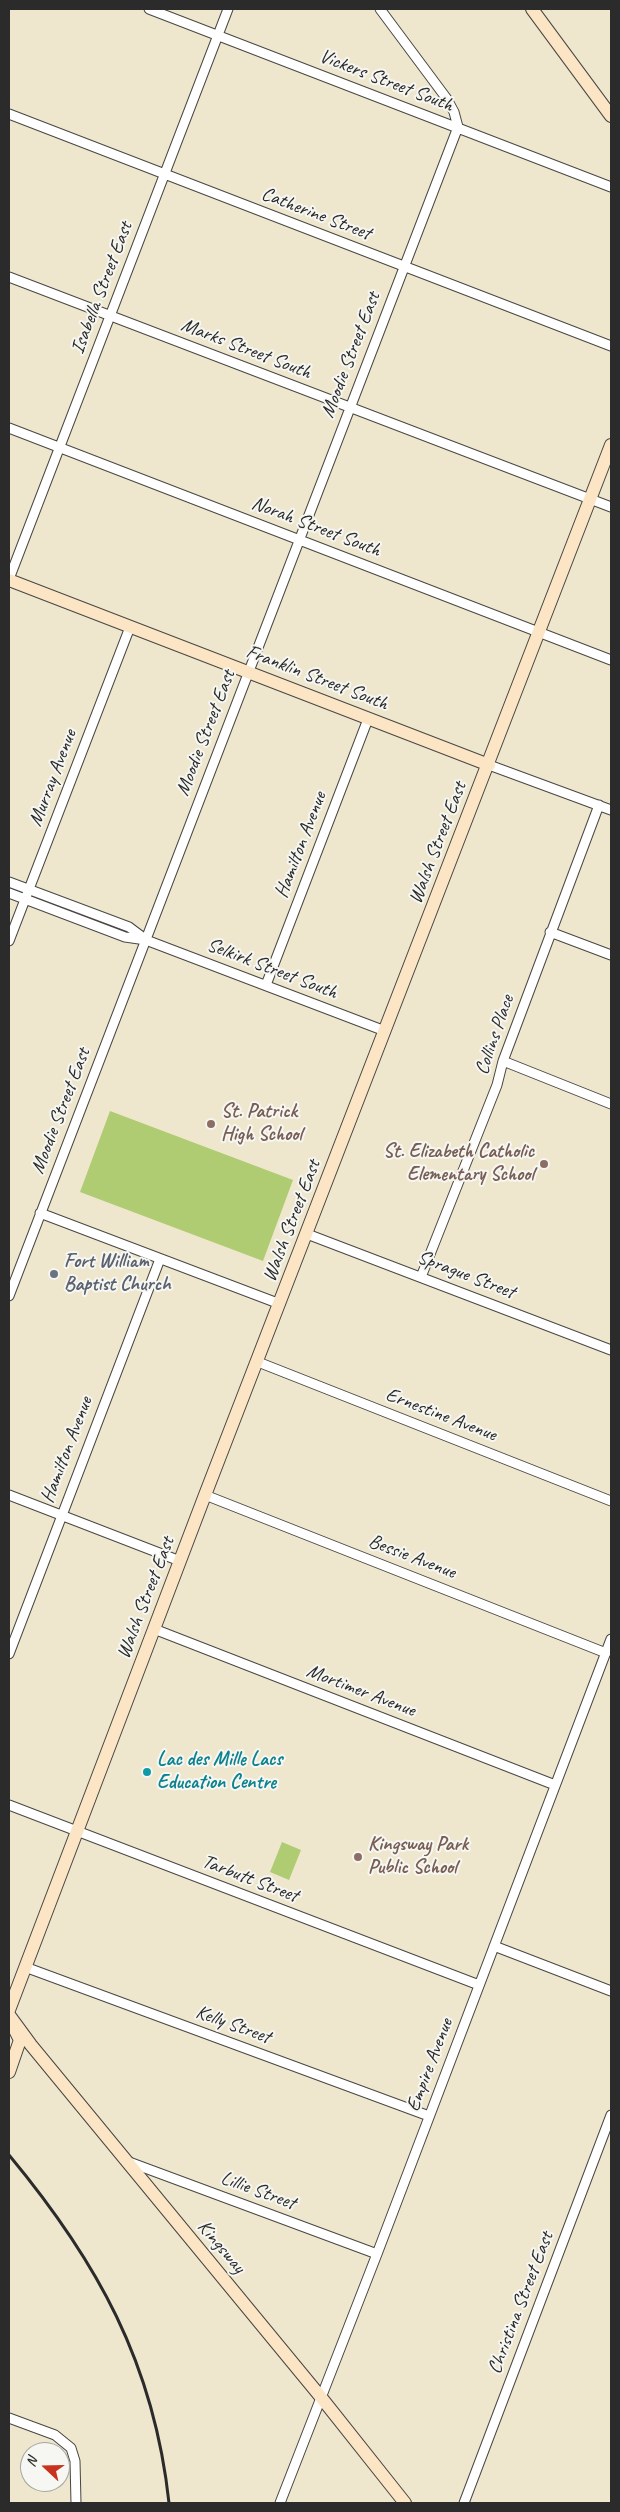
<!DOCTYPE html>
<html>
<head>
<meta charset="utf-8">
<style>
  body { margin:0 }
  #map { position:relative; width:620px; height:2512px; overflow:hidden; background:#eee7ce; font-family:Caveat,sans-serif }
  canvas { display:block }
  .frame { position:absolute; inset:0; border:10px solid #2b2b2b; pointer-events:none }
  .north { position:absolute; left:20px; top:2442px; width:50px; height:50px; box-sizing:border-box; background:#f6f6f2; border:1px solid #a5a5a2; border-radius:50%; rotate:291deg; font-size:14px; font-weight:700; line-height:20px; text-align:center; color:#2b2b2b }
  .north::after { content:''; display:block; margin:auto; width:18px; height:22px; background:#c8321e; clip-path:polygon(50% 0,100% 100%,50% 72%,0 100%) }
</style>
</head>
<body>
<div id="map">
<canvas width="620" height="2512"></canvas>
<div class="frame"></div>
<div class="north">N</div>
</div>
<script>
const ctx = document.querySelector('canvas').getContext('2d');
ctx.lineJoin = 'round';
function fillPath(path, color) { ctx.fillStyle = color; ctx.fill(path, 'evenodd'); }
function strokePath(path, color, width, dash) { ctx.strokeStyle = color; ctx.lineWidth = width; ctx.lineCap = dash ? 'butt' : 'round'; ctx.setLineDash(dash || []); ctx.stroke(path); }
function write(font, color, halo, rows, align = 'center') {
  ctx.font = font + ' Caveat,sans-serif'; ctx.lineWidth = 4; ctx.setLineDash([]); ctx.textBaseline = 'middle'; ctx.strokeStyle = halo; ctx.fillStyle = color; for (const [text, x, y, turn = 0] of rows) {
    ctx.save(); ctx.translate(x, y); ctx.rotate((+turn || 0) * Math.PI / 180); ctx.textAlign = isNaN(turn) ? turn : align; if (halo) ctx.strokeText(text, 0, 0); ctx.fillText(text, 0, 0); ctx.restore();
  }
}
fillPath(new Path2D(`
  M44,900l84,31v2l-84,-30z
  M110,1111l183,69 -30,81 -183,-69z
  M282,1842l19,8 -12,30 -19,-8z`), '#b0cc73');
const street = new Path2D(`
  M149,9l462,178
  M380,9l67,90 7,13 4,15
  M9,114l602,232
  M9,277l602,230
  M9,428l602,232
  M9,579l219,-570
  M489,765l122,45
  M9,882l120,45 16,12
  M9,893l116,44 21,3 239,91
  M550,932l61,23
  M9,941l121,-314
  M266,985l102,-266
  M503,1061l108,43
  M40,1213l240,91
  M307,1234l304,116
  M421,1277l76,-192 6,-24 96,-256
  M9,1296l449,-1169
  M258,1362l353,139
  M9,1495l171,66
  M205,1495l401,158
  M154,1629l401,156
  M9,1654l151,-395
  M9,1805l470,180
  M494,1946l117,45
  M25,1967l404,149
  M129,2162l248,92
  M9,2418l46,17 16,13 4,13 1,42
  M280,2503l97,-249 234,-615
  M464,2503l147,-388`);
const secondary = new Path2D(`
  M532,9l79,107
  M9,580l480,185
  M9,2010l196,-515 406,-1050
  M9,2015l22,30 289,351 85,107
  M9,2072l11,-32 -6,-12`);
strokePath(street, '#484743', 11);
strokePath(secondary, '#484743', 14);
strokePath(street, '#fff', 9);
strokePath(secondary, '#fce5c4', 12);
strokePath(new Path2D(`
  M9,2155c88,106 145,208 160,348`), '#2b2b2b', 3);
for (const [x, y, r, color] of [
  [211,1124,5,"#8d6e63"],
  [544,1164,5,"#8d6e63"],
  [54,1274,5,"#6b7280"],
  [147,1772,5,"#0f9aa8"],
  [358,1857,5,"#8d6e63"]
]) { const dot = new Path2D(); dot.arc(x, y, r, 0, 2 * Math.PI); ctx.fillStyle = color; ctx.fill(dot); strokePath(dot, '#f6f6f2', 2); }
write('20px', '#2b2b2b', '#f6f6f2', [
  ["Vickers Street South",386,81,21],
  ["Catherine Street",316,214,21],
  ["Isabella Street East",102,288,-69],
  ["Marks Street South",246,349,21],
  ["Moodie Street East",351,355,-69],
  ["Norah Street South",316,527,21],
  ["Franklin Street South",317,678,21],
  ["Moodie Street East",206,733,-69],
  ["Murray Avenue",53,778,-69],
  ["Walsh Street East",438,843,-69],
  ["Hamilton Avenue",301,845,-69],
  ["Selkirk Street South",272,969,21],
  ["Collins Place",495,1035,-71],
  ["Moodie Street East",61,1111,-69],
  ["Walsh Street East",292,1221,-69],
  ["Sprague Street",466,1275,21],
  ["Ernestine Avenue",441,1415,21],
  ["Hamilton Avenue",67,1450,-69],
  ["Bessie Avenue",412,1557,21],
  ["Walsh Street East",146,1598,-69],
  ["Mortimer Avenue",361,1691,21],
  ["Tarbutt Street",250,1879,21],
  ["Kelly Street",233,2025,20],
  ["Empire Avenue",430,2065,-69],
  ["Lillie Street",258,2191,20],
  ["Kingsway",221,2247,50],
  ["Christina Street East",521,2303,-69]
]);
write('bold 20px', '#785e54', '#f6f6f2', [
  ["St. Patrick",221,1112],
  ["High School",221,1135],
  ["St. Elizabeth Catholic",534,1152,"right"],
  ["Elementary School",534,1175,"right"],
  ["Kingsway Park",368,1845],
  ["Public School",368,1868]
], 'left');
write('bold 20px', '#5b616d', '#f6f6f2', [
  ["Fort William",64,1262],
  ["Baptist Church",64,1285]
], 'left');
write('bold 20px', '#0d838f', '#f6f6f2', [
  ["Lac des Mille Lacs",157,1760],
  ["Education Centre",157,1783]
], 'left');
</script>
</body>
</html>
